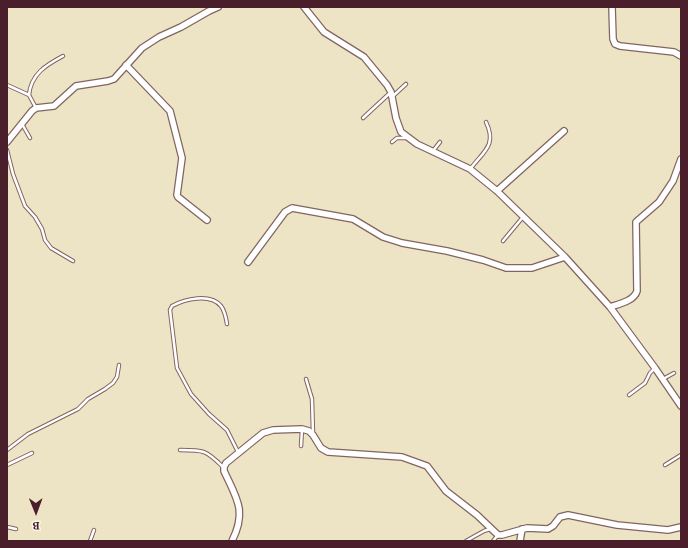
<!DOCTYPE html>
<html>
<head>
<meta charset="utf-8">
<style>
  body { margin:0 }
  #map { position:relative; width:688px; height:548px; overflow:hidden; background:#ece4c5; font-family:Vollkorn,serif }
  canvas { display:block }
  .frame { position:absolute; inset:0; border:8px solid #4a1f2b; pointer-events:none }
  .north { position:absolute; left:16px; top:492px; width:40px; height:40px; -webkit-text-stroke:3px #fbf7ec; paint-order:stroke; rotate:179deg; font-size:11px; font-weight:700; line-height:16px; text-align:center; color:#4a1f2b }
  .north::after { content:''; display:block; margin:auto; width:14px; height:18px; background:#4a1f2b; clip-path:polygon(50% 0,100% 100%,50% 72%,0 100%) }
</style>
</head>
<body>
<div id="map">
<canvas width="688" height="548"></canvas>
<div class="frame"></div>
<div class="north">B</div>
</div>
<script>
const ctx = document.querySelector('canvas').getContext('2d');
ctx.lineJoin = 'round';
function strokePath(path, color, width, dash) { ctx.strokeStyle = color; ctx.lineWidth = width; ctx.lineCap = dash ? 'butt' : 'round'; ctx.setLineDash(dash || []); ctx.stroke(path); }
const service = new Path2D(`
  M7,85l22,10 7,13
  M29,95c2,-21 17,-30 34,-39
  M392,97l14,-13
  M363,118l27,-25
  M22,124l8,14
  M392,142l5,-4h10
  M7,150l6,24 12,32 10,11 7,12 3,11 6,8 22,13
  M433,151l7,-9
  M471,168c13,-17 26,-23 15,-46
  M503,241l20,-24
  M227,324c-1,-6 -2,-13 -6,-18 -11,-13 -36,-7 -49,0l-2,4 7,58 14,26 18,20 18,16 11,22
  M306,379l6,20 1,35
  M663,379l11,-6
  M629,395l16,-12 5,-10 5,-5
  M301,446l1,-17
  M7,450l21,-16 50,-25 10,-10 17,-10 8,-6 4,-6 2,-12
  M180,450c24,0 26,0 43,17
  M7,465l25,-12
  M665,465l16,-10
  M7,527l9,2
  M90,541l4,-11
  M466,541l18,-10 6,-2
  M493,541l5,-6`);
const minor = new Path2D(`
  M304,7l20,25 40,25 23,28 4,7 5,26 5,14 16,12 53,25 27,22 68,66 45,50 45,61 26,38
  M612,7l1,32 2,5 5,2 54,6 7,4
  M126,65l44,46 12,47 -5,37 1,2 29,23
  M7,142l25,-31 4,-3 18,-2 22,-20 32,-5 6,-2 28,-31 17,-11 22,-10 28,-16 9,-4
  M497,191l67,-60
  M248,262l37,-50 7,-4 61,11 30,18 19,6 45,8 36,9 23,8h26l33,-11
  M610,307c9,-3 24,-6 27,-16l-1,-69 23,-20 14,-21 8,-22
  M232,541c15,-30 5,-42 -8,-70v-4l2,-4 37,-30 10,-3 29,-1 7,2 4,4 8,13 7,4 74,5 25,9 19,25 31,24 21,20h4l25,-7 21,1 5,-3 7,-9 8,-2 49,10 51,5 13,-3
  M520,541l2,-12`);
strokePath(service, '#836461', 4.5);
strokePath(minor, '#836461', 8);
strokePath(service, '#fff', 2.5);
strokePath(minor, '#fff', 5.5);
</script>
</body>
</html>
